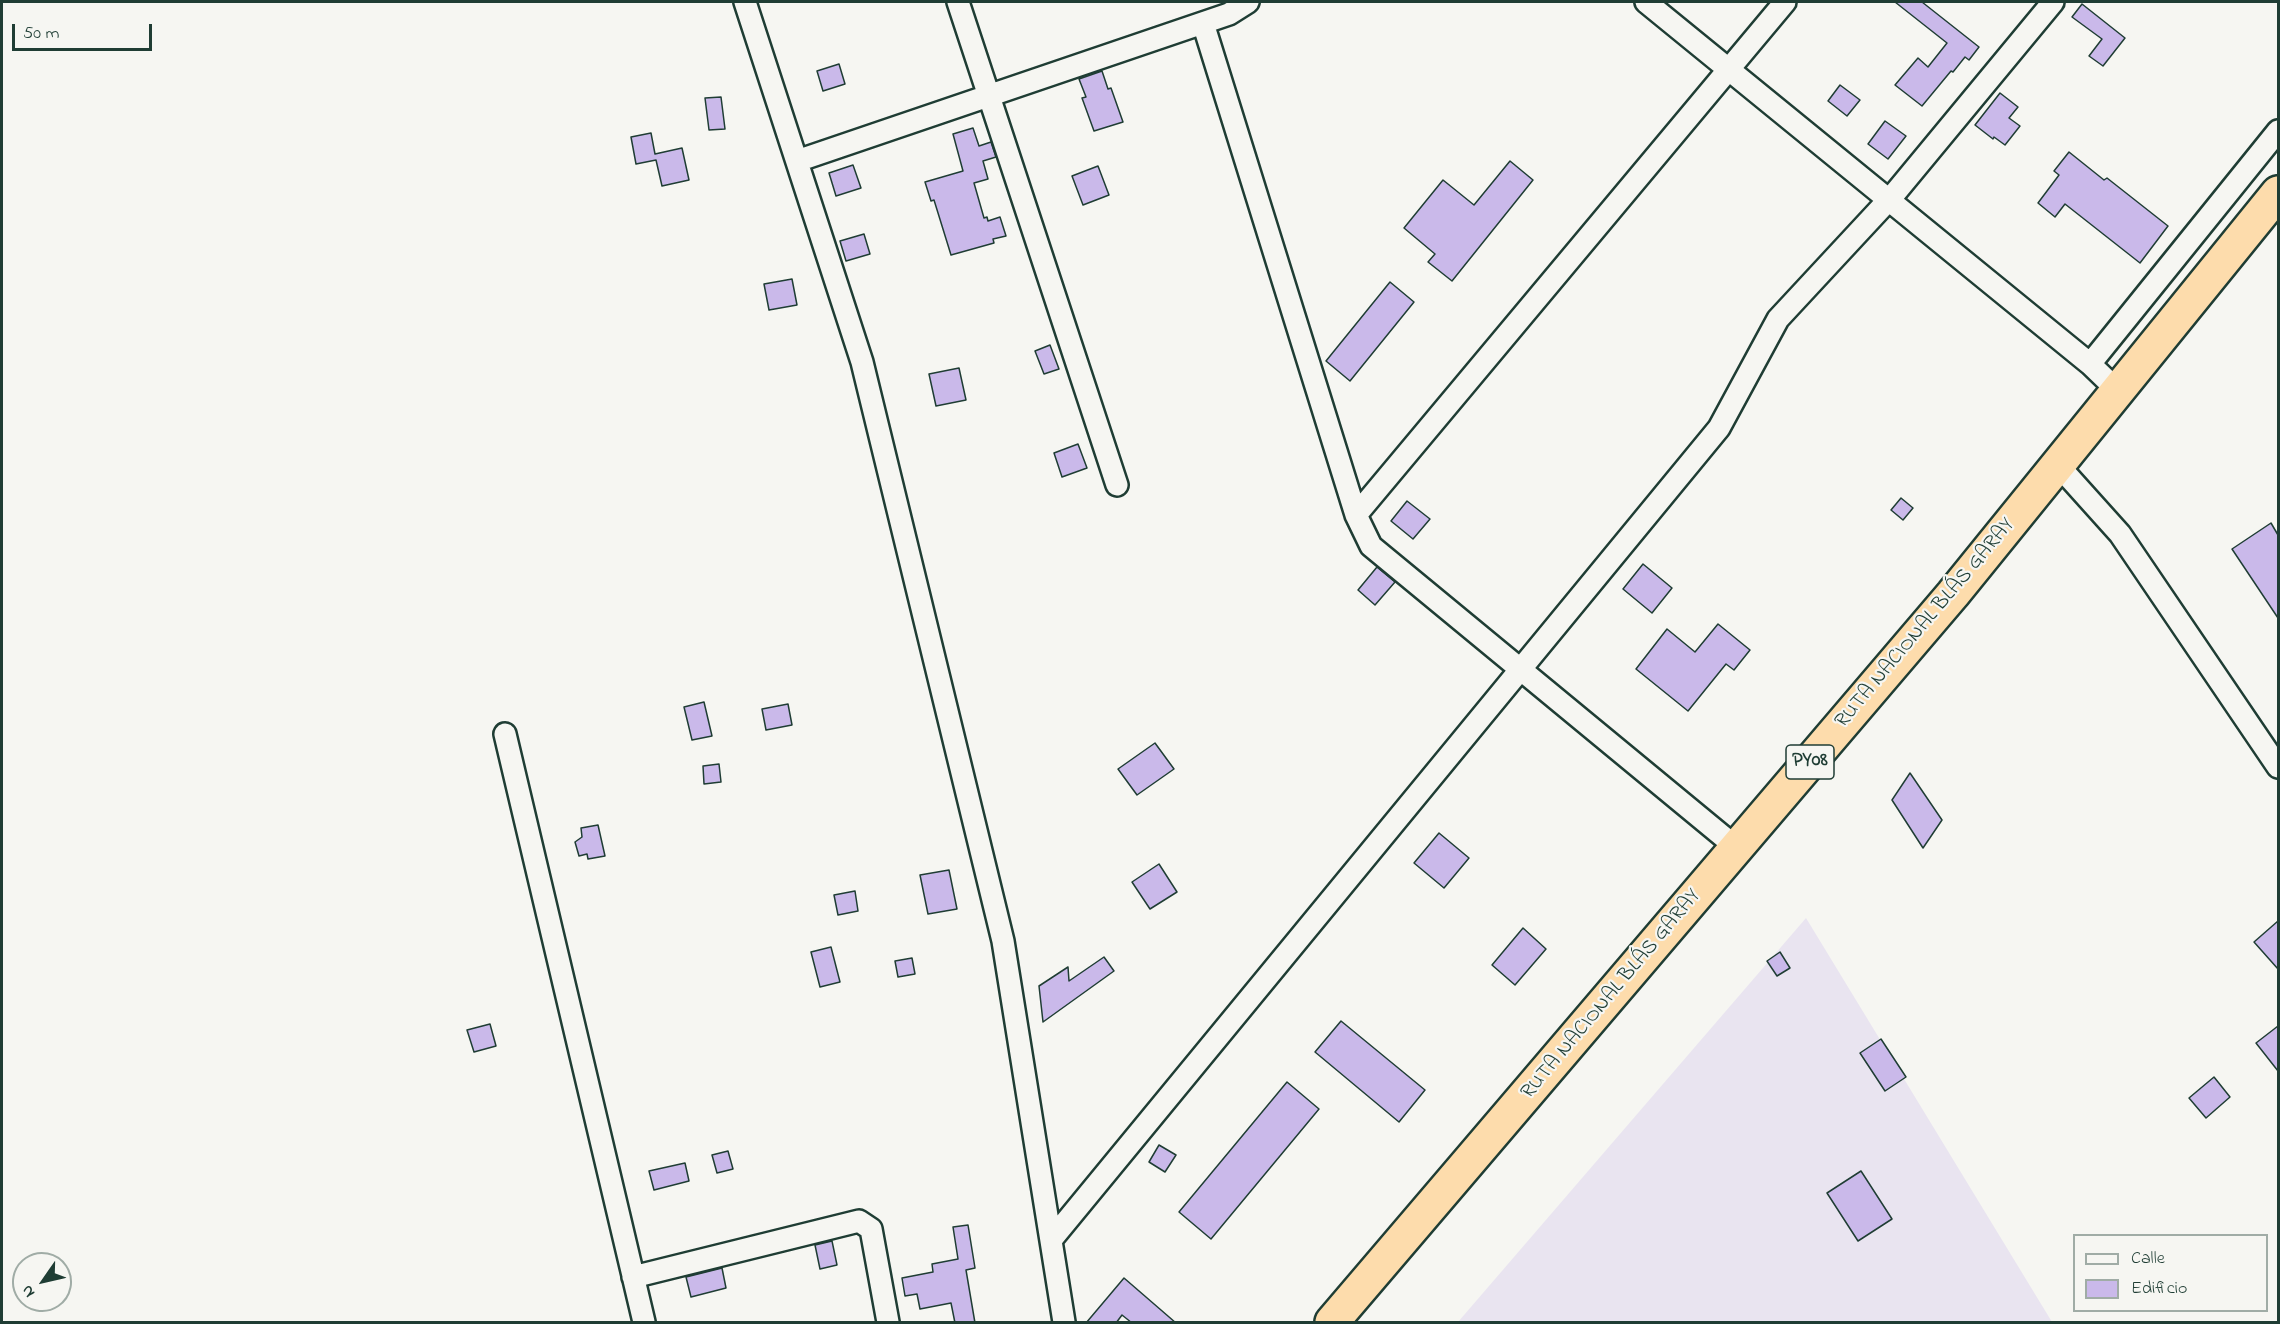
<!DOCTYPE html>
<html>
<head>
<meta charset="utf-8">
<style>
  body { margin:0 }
  #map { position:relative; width:2280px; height:1324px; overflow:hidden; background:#f6f6f2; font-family:"Indie Flower",sans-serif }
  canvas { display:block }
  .frame { position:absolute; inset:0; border:3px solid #1f3d34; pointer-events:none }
  .legend { position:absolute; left:2073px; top:1234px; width:195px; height:78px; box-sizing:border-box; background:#f6f6f2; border:2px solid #a0aca6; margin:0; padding:8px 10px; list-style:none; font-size:18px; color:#1f3d34 }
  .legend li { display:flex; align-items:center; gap:12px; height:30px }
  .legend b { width:30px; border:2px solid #a0aca6 }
  .north { position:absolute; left:12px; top:1252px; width:60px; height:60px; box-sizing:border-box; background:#f6f6f2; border:2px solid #a0aca6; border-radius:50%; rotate:236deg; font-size:16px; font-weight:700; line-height:24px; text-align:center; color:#1f3d34 }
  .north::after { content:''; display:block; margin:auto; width:21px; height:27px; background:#1f3d34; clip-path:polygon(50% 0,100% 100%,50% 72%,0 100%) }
  .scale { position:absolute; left:12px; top:24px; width:140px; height:27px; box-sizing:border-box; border:3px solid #1f3d34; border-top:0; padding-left:8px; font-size:18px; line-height:21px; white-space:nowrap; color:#1f3d34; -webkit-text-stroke:4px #f6f6f2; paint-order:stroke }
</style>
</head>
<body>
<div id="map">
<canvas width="2280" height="1324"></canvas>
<div class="frame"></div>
<ul class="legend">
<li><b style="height:8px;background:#f6f6f2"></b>Calle</li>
<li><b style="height:16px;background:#cab9ea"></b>Edificio</li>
</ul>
<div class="north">N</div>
<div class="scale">50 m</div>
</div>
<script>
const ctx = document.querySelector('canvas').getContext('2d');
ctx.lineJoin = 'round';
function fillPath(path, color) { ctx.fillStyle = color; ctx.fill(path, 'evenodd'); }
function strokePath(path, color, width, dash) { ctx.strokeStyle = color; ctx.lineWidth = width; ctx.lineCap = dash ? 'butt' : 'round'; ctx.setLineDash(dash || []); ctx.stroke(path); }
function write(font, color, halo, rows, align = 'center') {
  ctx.font = font + ' "Indie Flower",sans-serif'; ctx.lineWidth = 4.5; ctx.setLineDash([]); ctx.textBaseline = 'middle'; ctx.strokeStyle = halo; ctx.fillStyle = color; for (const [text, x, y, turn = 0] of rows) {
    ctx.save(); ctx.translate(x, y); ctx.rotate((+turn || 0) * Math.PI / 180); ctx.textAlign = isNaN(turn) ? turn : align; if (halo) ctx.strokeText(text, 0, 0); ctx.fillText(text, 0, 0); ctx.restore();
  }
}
fillPath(new Path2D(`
  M1806,918l246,404h-594z`), '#e9e4f0');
const building = new Path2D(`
  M1895,2h27l57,45 -10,13 -4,-3 -12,15 -2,-1 -29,35 -27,-21 23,-27 10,9 19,-24z
  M2082,4l43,34 -22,28 -14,-10 13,-17 -30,-22z
  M839,64l6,20 -22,7 -6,-20z
  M1102,71l6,18 3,-1 12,34 -29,9 -12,-33 4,-1 -7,-18z
  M1840,85l20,15 -13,16 -19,-15z
  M2000,93l18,14 -9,11 11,8 -15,19 -11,-8 -1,2 -18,-14z
  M721,97l4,32 -16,1 -4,-32z
  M1885,121l21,15 -18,23 -20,-15z
  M973,128l6,18 12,-4 5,15 -13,4 5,18 -14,4 10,35 3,-1 1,4 12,-4 6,19 -13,3 1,4 -43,12 -17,-55 -3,1 -6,-19 38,-11 -10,-37z
  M651,133l4,21 27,-6 7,32 -27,6 -6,-26 -20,4 -5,-27z
  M2069,152l35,28 3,-2 61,48 -28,37 -75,-59 -10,13 -17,-14 21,-28 -5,-4z
  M1510,161l23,19 -81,101 -24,-19 7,-8 -31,-26 39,-48 31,25z
  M853,165l8,23 -25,8 -7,-23z
  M1098,166l11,29 -26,10 -11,-29z
  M864,234l6,20 -24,7 -6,-20z
  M792,279l5,26 -28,5 -5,-26z
  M1390,282l24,20 -64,79 -24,-20z
  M1050,345l9,24 -15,5 -9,-23z
  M959,368l7,32 -30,6 -7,-32z
  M1078,444l9,24 -25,9 -8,-24z
  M1901,498l12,10 -10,12 -12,-10z
  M1407,501l23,18 -17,20 -22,-18z
  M2271,523l7,12v83l-46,-69z
  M1643,564l29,24 -20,25 -29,-24z
  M1377,567l18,15 -20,23 -17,-15z
  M1718,624l32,26 -16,20 -8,-6 -38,47 -52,-42 31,-40 28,23z
  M704,702l8,34 -20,4 -8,-33z
  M788,704l4,21 -26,5 -4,-21z
  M1155,743l19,26 -37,26 -19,-26z
  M719,764l2,18 -17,2 -1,-18z
  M1910,773l32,47 -19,28 -31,-48z
  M598,825l7,31 -17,3 -1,-5 -8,2 -4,-14 7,-5 -1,-9z
  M1439,833l30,25 -25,30 -30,-25z
  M1159,864l18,28 -27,17 -18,-27z
  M949,870l8,39 -29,5 -8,-39z
  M855,891l3,20 -20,4 -4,-20z
  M2278,921v48l-24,-27z
  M1523,928l23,21 -31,36 -23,-20z
  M831,947l9,35 -20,5 -9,-35z
  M1780,952l10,16 -13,8 -10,-15z
  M1104,957l10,14 -71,51 -4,-36 29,-19 1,14z
  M912,958l3,16 -17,3 -3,-16z
  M1341,1021l84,69 -26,32 -84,-70z
  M490,1024l6,22 -22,6 -7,-22z
  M2278,1026v45l-22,-28z
  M1881,1039l25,38 -21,14 -25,-38z
  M2214,1077l16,20 -24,21 -17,-20z
  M1287,1082l32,27 -108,130 -32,-27z
  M1159,1145l17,10 -11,17 -16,-10z
  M728,1151l5,18 -16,4 -5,-18z
  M685,1163l4,18 -35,9 -5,-19z
  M1861,1171l31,48 -34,22 -31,-48z
  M968,1225l7,43 -9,2 9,53h-20l-4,-20 -31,6 -3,-15 -12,2 -3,-18 31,-6 -1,-8 26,-5 -5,-32z
  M832,1241l5,24 -17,4 -5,-24z
  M722,1268l4,20 -35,9 -5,-20z
  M1124,1278l52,45h-44l-10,-8 -6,8h-30z`);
fillPath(building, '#cab9ea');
strokePath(building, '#1f3d34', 1.5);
const minor = new Path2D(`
  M745,2l117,360 141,579 61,381
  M958,2l159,483
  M1646,2l444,362 28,27
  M1203,23l153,492 15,31 366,302
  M797,161l432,-147 19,-12
  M2090,364l188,-233
  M2058,465l62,69 158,233
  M1356,515l429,-513
  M505,734l139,588
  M1051,1240l668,-812 59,-109 117,-126 158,-191
  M633,1277l226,-56 12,8 17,93`);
const trunk = new Path2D(`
  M1332,1322l621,-728 325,-401`);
strokePath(minor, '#1f3d34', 26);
strokePath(trunk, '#1f3d34', 38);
strokePath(minor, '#f6f6f2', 21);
strokePath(trunk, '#fddcac', 33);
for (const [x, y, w] of [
  [1810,762,48]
]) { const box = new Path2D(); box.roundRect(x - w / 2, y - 17, w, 34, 4.5); ctx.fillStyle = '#f6f6f2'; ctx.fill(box); strokePath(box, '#1f3d34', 1.5); }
write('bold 20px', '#1f3d34', null, [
  ["PY08",1810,762]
]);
write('21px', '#1f3d34', '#f6f6f2', [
  ["RUTA NACIONAL BLÁS GARAY",1926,624,-50],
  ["RUTA NACIONAL BLÁS GARAY",1612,995,-50]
]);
</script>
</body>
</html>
